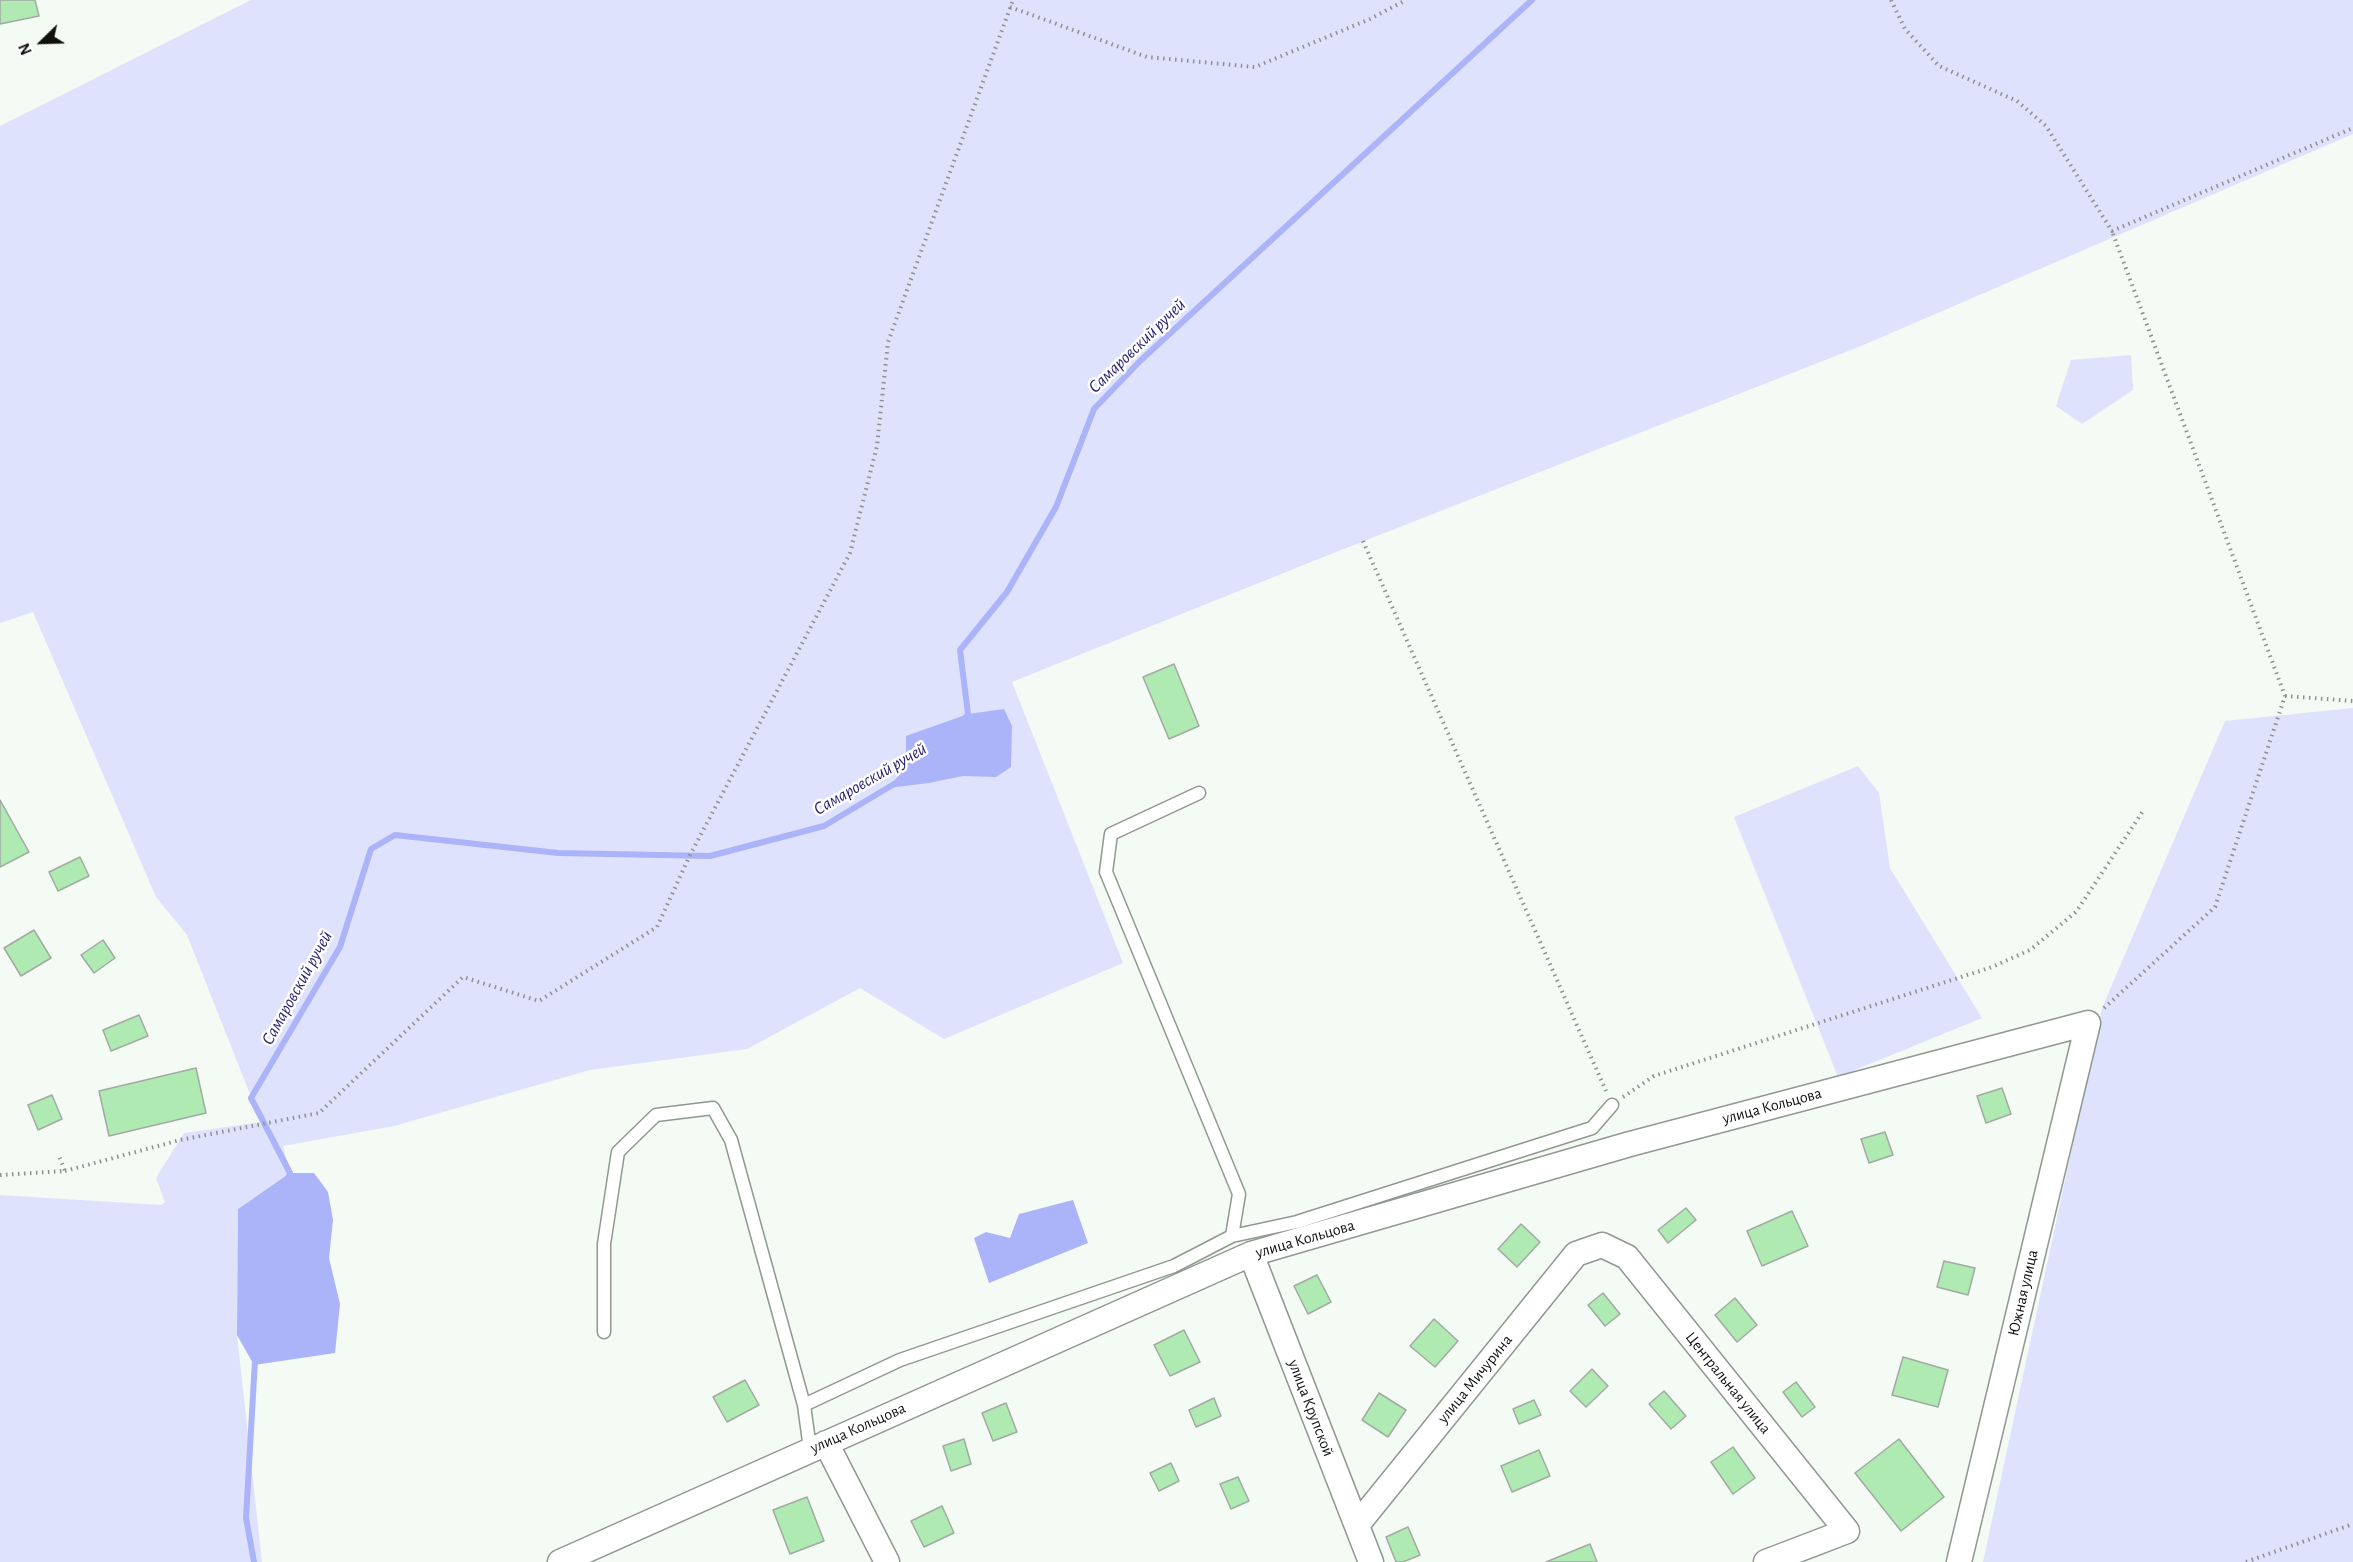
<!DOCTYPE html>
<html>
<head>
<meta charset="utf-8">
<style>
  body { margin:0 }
  #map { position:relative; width:2353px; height:1562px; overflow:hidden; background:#f4fbf4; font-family:"Alegreya Sans",sans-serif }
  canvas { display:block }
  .north { position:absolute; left:12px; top:12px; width:60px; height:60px; -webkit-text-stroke:4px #fff; paint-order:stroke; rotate:247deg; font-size:16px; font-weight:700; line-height:24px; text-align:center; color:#0f110f }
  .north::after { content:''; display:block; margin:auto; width:21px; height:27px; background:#0f110f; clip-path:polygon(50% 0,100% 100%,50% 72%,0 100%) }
</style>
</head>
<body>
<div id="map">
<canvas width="2353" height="1562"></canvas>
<div class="north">N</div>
</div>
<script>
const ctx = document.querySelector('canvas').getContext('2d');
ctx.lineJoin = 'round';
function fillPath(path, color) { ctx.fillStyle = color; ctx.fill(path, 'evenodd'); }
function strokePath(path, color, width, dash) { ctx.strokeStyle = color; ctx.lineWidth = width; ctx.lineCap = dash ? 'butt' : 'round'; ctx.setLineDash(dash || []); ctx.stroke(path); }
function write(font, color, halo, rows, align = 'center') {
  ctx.font = font + ' "Alegreya Sans",sans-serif'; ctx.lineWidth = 5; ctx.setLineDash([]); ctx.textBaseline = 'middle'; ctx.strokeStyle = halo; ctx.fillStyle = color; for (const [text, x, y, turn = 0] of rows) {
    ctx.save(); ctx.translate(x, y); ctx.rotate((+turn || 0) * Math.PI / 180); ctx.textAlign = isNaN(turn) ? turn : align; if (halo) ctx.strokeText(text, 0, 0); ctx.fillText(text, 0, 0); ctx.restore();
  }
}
fillPath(new Path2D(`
  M251,0h2102v134l-492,212 -530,208 -319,128 111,281 -179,76 -84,-51 -113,61 -157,21 -196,56 -111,20 7,27 -52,36 -1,126 25,227h-262v-367l161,10 4,-3 -9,-24 28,-45 77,-11 -74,-187 -31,-38 -123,-285 -33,11v-497z
  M2131,355l2,35 -51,34 -26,-18 15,-46z
  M2353,708v854h-370l119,-554 123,-287z
  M1858,766l21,27 11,75 92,150 -144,59 -104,-260z`), '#dee2fd');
fillPath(new Path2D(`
  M1004,709l8,17 -1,41 -15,10 -33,-1 -34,7 -41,5 18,-21v-31l62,-22z
  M290,1173h24l14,19 5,28 -4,38 11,46 -5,49 -81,12 -17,-30 1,-126z
  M1073,1200l15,43 -99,40 -15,-45 12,-6 24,6 9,-24z`), '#abb3f9');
strokePath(new Path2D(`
  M964,720l4,-6 -8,-64 47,-58 49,-85 38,-98 46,-48 392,-361
  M288,1179l2,-6 -39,-75 89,-151 31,-98 24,-14 163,18 152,3 114,-30 70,-42
  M254,1562l-8,-44 9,-158`), '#abb3f9', 6);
const building = new Path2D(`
  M0,0h35l4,16 -39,8z
  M1174,664l25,62 -30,13 -26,-62z
  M0,800l29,52 -29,15z
  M80,857l9,19 -31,15 -9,-19z
  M34,930l17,28 -30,18 -17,-28z
  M103,940l12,18 -21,15 -13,-18z
  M139,1015l9,21 -37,15 -8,-21z
  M196,1068l10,45 -97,23 -10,-45z
  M2002,1088l9,26 -25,9 -9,-27z
  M52,1095l10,24 -24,11 -10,-25z
  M1885,1132l8,23 -24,8 -8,-24z
  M1686,1208l10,12 -28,23 -10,-13z
  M1792,1211l16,35 -46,20 -15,-35z
  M1521,1224l19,18 -23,25 -19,-18z
  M1944,1261l31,7 -7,27 -31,-8z
  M1317,1275l14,27 -23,12 -14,-28z
  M1603,1293l17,21 -15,12 -17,-21z
  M1735,1298l22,27 -20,17 -22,-27z
  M1434,1319l24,22 -23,26 -25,-21z
  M1184,1330l16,32 -30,14 -16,-31z
  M1903,1357l45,13 -10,37 -46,-12z
  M1592,1369l16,17 -22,21 -16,-16z
  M745,1380l14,25 -32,17 -14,-25z
  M1796,1382l19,25 -13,10 -19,-25z
  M1664,1391l22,25 -15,13 -22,-25z
  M1379,1393l27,17 -18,27 -26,-17z
  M1214,1398l7,18 -25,11 -7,-17z
  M1534,1400l7,15 -22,9 -6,-15z
  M1006,1403l11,29 -24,9 -11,-28z
  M964,1439l7,25 -20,7 -8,-25z
  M1899,1439l45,58 -43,34 -46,-58z
  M1733,1447l22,31 -22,16 -22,-32z
  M1539,1450l11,26 -38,16 -11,-26z
  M1171,1463l8,18 -20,10 -9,-18z
  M1238,1477l11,24 -18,8 -11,-25z
  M807,1497l17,44 -34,13 -17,-44z
  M942,1506l12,27 -30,14 -13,-26z
  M1408,1527l12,28 -17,7h-7l-10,-25z
  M1590,1544l7,18h-51z`);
fillPath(building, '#aeeab1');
strokePath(building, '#a3aaa3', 1.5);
const lane = new Path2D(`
  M1199,793l-88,41 -5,38 133,322 -7,42
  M604,1332v-88l14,-92 38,-37 57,-7 18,32 73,265 6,44
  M804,1405l96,-45 274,-94 58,-30 65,-14 295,-94 20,-23`);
const street = new Path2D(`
  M1251,1254l120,308
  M826,1443l61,119
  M1357,1525l219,-271 26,-9 25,12 220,274 -81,31
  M560,1562l691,-308 379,-110 458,-121 -129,539`);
strokePath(lane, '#919891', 15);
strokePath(street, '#919891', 27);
strokePath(new Path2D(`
  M1891,0l14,29 34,37 78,35 29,25 66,105 241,-103
  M1010,7l137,50 108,10 115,-48 36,-19
  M1363,541l243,550
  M2285,696l68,5
  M2104,1008l111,-101 70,-211 -173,-465
  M1623,1097l31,-21 338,-109 38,-17 46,-38 67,-101
  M65,1171l115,-31 139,-27 144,-136 76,24 118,-74 33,-72 160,-302 27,-107 11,-104 125,-342
  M0,1175l65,-4 -6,-15
  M2246,1562l107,-38`), '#8d918d', 4, [1.5, 4.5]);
strokePath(lane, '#fff', 12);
strokePath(street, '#fff', 24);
write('16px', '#0f110f', '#fff', [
  ["улица Кольцова",1772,1106,-15],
  ["улица Кольцова",1305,1239,-16],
  ["Южная улица",2023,1293,-77],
  ["улица Мичурина",1475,1379,-51],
  ["Центральная улица",1728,1383,51],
  ["улица Крупской",1311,1408,69],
  ["улица Кольцова",858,1428,-24]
]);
write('italic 18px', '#251f6d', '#fff', [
  ["Самаровский ручей",1137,346,-44],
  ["Самаровский ручей",870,779,-30],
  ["Самаровский ручей",297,988,-61]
]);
</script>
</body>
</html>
